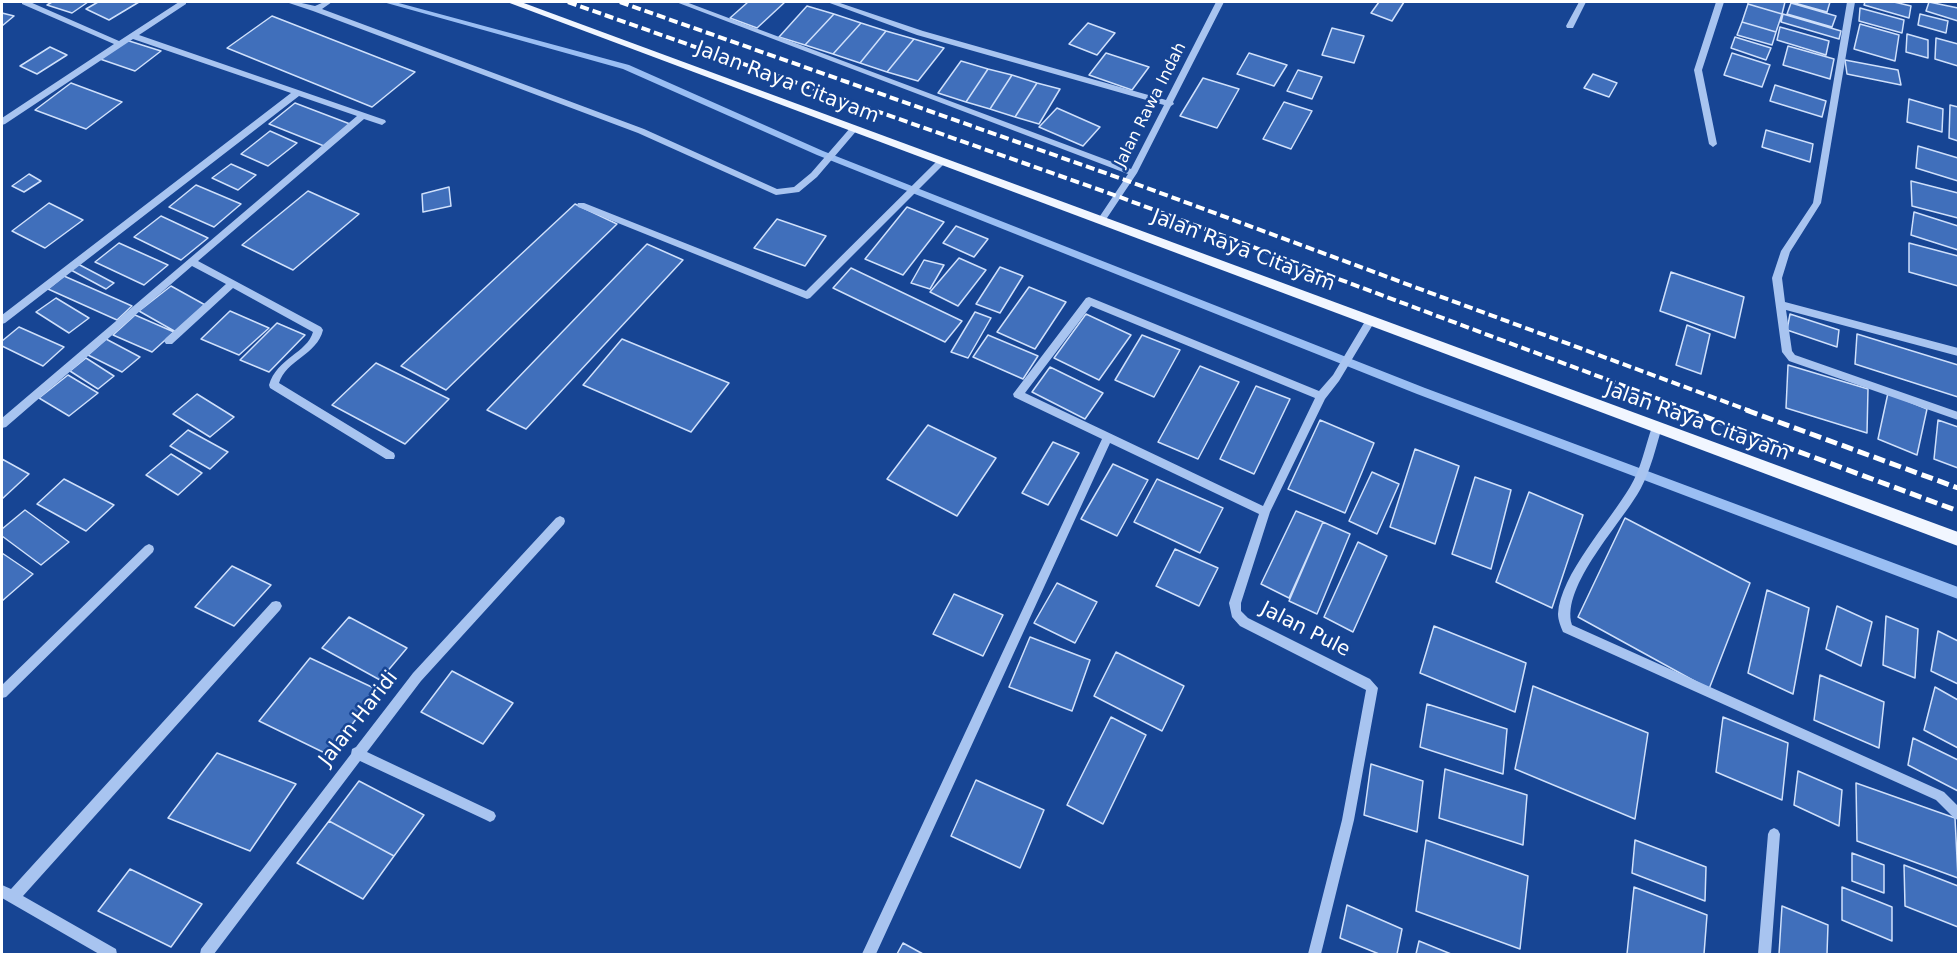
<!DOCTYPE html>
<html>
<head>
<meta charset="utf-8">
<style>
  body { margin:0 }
  #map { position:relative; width:1960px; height:956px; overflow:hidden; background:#174594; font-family:"DejaVu Sans",sans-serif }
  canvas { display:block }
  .frame { position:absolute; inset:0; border:3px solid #fff; pointer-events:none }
</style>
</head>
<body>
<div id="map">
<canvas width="1960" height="956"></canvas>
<div class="frame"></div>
</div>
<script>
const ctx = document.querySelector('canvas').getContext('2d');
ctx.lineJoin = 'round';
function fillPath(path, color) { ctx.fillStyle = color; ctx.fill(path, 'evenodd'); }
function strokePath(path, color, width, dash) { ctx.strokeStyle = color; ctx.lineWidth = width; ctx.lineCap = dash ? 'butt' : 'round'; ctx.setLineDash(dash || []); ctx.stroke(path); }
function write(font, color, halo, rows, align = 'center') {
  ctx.font = font + ' "DejaVu Sans",sans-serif'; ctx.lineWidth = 5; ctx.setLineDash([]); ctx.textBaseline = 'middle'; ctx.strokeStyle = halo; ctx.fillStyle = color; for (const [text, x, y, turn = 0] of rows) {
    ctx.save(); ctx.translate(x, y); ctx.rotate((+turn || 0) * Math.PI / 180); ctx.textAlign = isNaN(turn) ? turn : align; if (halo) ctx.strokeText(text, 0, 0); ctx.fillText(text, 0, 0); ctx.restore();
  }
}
fillPath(new Path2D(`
  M383,2h12l234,63 194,86 602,237 533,199v12l-541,-205 -600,-239 -194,-86z`), '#9abef3');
const building = new Path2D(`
  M52,2h36l-16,11 -25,-8z
  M98,2h41l-30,18 -23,-11z
  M748,2h37l-28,26 -27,-10z
  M1379,2h25l-12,19 -21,-8z
  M1748,2h37l-3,12 -34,-10z
  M1791,2h39l-3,10z
  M1865,2h29l17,4 -2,12 -45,-13z
  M1929,2l29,6v13l-32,-10z
  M1791,3l45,13 -4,11 -45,-13z
  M1748,4l34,10 -6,18 -34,-10z
  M807,6l27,8 -29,31 -26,-8z
  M1860,8l44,12 -2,13 -43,-12z
  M2,13l12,3 -12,10z
  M834,14l27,9 -28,31 -28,-9z
  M1783,14l58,17 -2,8 -58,-17z
  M1920,14l28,7 -2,12 -28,-8z
  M272,16l143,56 -43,35 -145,-59z
  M1742,22l34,10 -4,13 -35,-10z
  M861,23l25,8 -26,32 -27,-9z
  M1088,23l27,10 -18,22 -28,-11z
  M1860,24l39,11 -4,26 -41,-12z
  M1780,27l49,14 -3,14 -49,-15z
  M1332,28l32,8 -10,27 -32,-8z
  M886,31l28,8 -27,33 -27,-9z
  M1907,34l21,6v18l-22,-6z
  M1735,37l36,11 -5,12 -35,-12z
  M1936,38l22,6v22l-23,-7z
  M914,39l30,9 -26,33 -31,-9z
  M126,40l35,11 -26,20 -35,-12z
  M1788,46l46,13 -4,20 -47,-14z
  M50,47l17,8 -30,19 -17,-8z
  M1106,53l43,14 -17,23 -43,-15z
  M1249,53l38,12 -13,21 -37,-12z
  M1732,53l38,12 -8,22 -38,-12z
  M1845,60l53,10 3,15 -54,-11z
  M961,61l27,8 -22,33 -28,-9z
  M988,69l24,6 -22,34 -24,-7z
  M1298,70l24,7 -10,22 -25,-8z
  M1593,74l24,9 -8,14 -25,-9z
  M1012,75l25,8 -22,34 -25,-8z
  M1203,78l36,11 -22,39 -37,-12z
  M71,83l51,19 -36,27 -51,-19z
  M1037,83l23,6 -21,35 -24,-7z
  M1775,85l51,16 -4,16 -52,-16z
  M1909,99l34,10 -1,23 -35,-10z
  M1284,102l28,9 -21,38 -28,-10z
  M295,103l55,21 -26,22 -55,-22z
  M1950,105l8,2v34l-9,-3z
  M1057,108l43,19 -17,19 -44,-19z
  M1766,130l47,14 -3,18 -48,-15z
  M270,131l27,12 -29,23 -27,-12z
  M1918,146l40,12v23l-42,-13z
  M231,164l25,11 -18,15 -26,-12z
  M29,174l12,7 -17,11 -12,-6z
  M1911,181l47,12v25l-46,-12z
  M196,185l45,19 -27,23 -45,-20z
  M449,187l2,19 -28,6 -1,-18z
  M308,191l51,23 -66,56 -51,-25z
  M49,203l34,17 -38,28 -33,-17z
  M575,204l42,20 -171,166 -45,-24z
  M907,207l37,15 -41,53 -38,-16z
  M1914,212l44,14v24l-47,-15z
  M161,216l47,22 -27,22 -47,-23z
  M777,219l49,17 -21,30 -51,-18z
  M956,226l32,13 -14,18 -31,-14z
  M119,243l49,22 -24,20 -49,-23z
  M1909,243l49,13v30l-49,-14z
  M647,244l36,16 -157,169 -39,-19z
  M959,258l27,12 -28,36 -28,-14z
  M924,260l20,5 -14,24 -19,-6z
  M78,264l36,19 -8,6 -35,-19z
  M1000,267l23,9 -23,37 -24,-9z
  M851,268l111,53 -17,21 -112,-54z
  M1671,272l73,25 -9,41 -75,-27z
  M64,276l68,30 -15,14 -69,-31z
  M171,286l36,20 -31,26 -37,-21z
  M1029,287l37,15 -31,47 -38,-17z
  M56,298l33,20 -20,15 -33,-21z
  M230,311l39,17 -30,27 -38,-16z
  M975,312l16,6 -23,40 -17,-6z
  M1086,314l45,21 -32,45 -45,-22z
  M1790,314l49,16 -2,17 -50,-17z
  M135,315l39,17 -22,20 -39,-17z
  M277,323l28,12 -36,37 -29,-12z
  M1687,325l23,9 -9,40 -25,-9z
  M19,327l45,20 -21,19 -41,-20v-5z
  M1857,334l101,31v32l-103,-33z
  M988,335l50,21 -15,23 -50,-22z
  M1142,335l38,15 -26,47 -39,-17z
  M106,339l34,18 -18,15 -34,-17z
  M622,339l107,44 -38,49 -108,-47z
  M86,358l28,18 -16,13 -28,-18z
  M376,363l73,36 -44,45 -73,-39z
  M1788,365l80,24 -1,44 -81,-25z
  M1200,366l39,16 -41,77 -40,-17z
  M1050,367l53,26 -18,26 -53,-27z
  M68,375l30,18 -29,23 -30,-18z
  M1256,386l34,13 -36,75 -34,-15z
  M1888,393l39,16 -10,46 -39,-16z
  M197,394l37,23 -24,20 -37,-23z
  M1320,420l54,23 -29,70 -57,-24z
  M1938,420l20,7v41l-24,-9z
  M928,425l68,33 -39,58 -70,-37z
  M188,430l40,22 -18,17 -40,-23z
  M1053,442l26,11 -31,52 -26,-12z
  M1415,449l44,17 -24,78 -45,-17z
  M171,454l31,19 -24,22 -32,-20z
  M2,459l27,15 -27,25z
  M1113,464l35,16 -31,56 -36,-17z
  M1372,472l27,12 -22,50 -28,-13z
  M1475,477l36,13 -20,79 -39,-15z
  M64,479l50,26 -28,26 -49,-27z
  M1157,479l66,29 -23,45 -66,-31z
  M1529,492l54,23 -31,93 -56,-26z
  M25,510l44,32 -28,23 -39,-29v-7z
  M1296,511l27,11 -34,76 -28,-14z
  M1625,518l125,65 -41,106 -131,-72z
  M1323,522l27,12 -33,80 -28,-13z
  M1358,542l29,14 -34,76 -29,-15z
  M1175,549l43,19 -19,38 -43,-20z
  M2,553l31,21 -31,27z
  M232,566l39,19 -37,41 -39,-19z
  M1057,583l40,19 -22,41 -41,-20z
  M1767,590l42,18 -16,86 -45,-21z
  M954,594l49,21 -20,41 -50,-22z
  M1837,606l35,16 -11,44 -35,-17z
  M1886,616l32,13 -3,49 -32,-13z
  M349,617l58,31 -27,32 -58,-32z
  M1434,626l92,37 -11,49 -95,-39z
  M1938,631l20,10v43l-27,-13z
  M1030,637l60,23 -18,51 -63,-24z
  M1116,652l68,34 -22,45 -68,-35z
  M310,658l68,32 -49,65 -70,-34z
  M452,671l61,32 -30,41 -62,-32z
  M1820,675l64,27 -5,46 -65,-28z
  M1533,686l115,47 -13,86 -120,-50z
  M1935,687l23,13v48l-34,-18z
  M1427,704l80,25 -4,45 -83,-27z
  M1111,717l35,18 -43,89 -36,-19z
  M1723,717l65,26 -6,57 -66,-28z
  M1913,738l45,22v31l-50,-26z
  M217,753l79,31 -46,67 -82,-33z
  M1371,764l52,17 -6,51 -53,-17z
  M1445,769l82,26 -4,50 -84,-27z
  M1798,771l44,19 -3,36 -45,-21z
  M976,780l68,30 -24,58 -69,-32z
  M359,781l65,34 -30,41 -65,-35z
  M1856,783l99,35 3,60 -101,-37z
  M329,821l65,35 -31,43 -66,-36z
  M1426,840l102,36 -8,73 -104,-38z
  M1635,840l71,27 -1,34 -73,-28z
  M1852,853l32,12v28l-32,-12z
  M1904,865l54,21v41l-53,-21z
  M130,869l72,35 -31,43 -73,-36z
  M1634,887l73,28 -3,39h-77z
  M1842,887l50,20v34l-50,-21z
  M1347,905l55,24 -5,25h-18l-39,-16z
  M1782,906l46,19 -1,29h-48z
  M1419,941l32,13h-35z
  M903,943l20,11h-26z`);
fillPath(building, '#406fbb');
strokePath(building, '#cfe0fb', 1.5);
fillPath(new Path2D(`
  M22,2h8l89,39 60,-39h7v2l-47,31 246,85 1,2 -4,3 -18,-6 -166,142 123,66 2,3c-6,25 -37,30 -44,53l115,70 1,3 -1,3h-8l-116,-71 -1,-3c8,-27 38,-32 44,-53l-80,-44 -61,56h-6l-2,-3 2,-3 60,-54 -34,-18 -186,161 -4,1v-10l355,-302 -58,-20 -294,227 -3,1v-9l289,-222 -158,-54 -128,85 -3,1v-7l112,-74 -92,-40z
  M286,2h11l18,4 9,-4h8l-10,7 322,120 133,60 17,-2 17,-14 40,-46h6l1,2 -41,48 -18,15 -23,3 -138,-62 -325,-122z
  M676,2h10l445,167 33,-64 -247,-70 -90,-33h10l86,29 243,69 50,-98h8l-51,100 1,2 -3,2 -34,67 -32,48 -3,1 -4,-3 30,-45z
  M1579,2h7l-13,26h-6l-1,-2z
  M1716,2h8l-22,68 15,74 -4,3 -4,-3 -15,-74z
  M1847,2h8l-34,201 -31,49 -8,26 3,24 173,46v8l-172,-46 6,41 3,4 163,57v8l-169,-59 -7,-9 -10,-74 9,-27 32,-48z
  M941,159l4,3 -1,2 -134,134 -3,1 -229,-92 -1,-2 1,-2h6l222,88 132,-131z
  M1089,297l230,94 14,-16 34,-57 3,-1 5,4 -36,60 -14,18 -55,113 -29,91v8l7,7 122,61 8,9 -24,132 -33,134h-13l34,-134 24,-130 -126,-64 -8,-9 -3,-14 30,-89 -149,-71 -234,511h-14l240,-515 -88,-42 -1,-3 73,-96zM1091,306l224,92 -52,108 -238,-113z
  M1657,423l4,1 1,3c-6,20 -11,42 -21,61 -18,34 -81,98 -69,137l372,167 14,14v14l-4,-2 -18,-18 -373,-168c-2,-5 -5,-12 -5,-18 2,-39 52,-93 72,-127 11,-18 15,-40 22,-60l1,-3z
  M560,516l4,2 1,3 -1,3 -143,157 -54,71 127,60 2,4 -2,4 -4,2 -4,-2 -126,-59 -146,193h-14l1,-5 150,-195 1,-5 4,-2 57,-74 143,-155z
  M149,544l4,2 1,3 -1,3 -147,145 -4,1v-13l143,-139z
  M276,601l4,1 2,4 -2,4 -257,286 93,53 1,5h-18l-97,-56v-13l9,4 261,-287z
  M1774,828l4,2 2,4 -9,120h-13l10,-120 2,-4z`), '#a8c4f0');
fillPath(new Path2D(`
  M507,2h14l1437,530v14z`), '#f1f6ff');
strokePath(new Path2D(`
  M568,2l549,194 574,215
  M620,2l508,179 622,230`), '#fff', 4, [9, 4]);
strokePath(new Path2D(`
  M1687,410l271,101
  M1746,410l212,78`), '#fff', 5, [12, 5]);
write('16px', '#fff', '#174594', [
  ["Jalan Rawa Indah",1151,105,-63]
]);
write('20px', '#fff', '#174594', [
  ["Jalan Raya Citayam",787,83,21],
  ["Jalan Raya Citayam",1243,251,21],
  ["Jalan Raya Citayam",1697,422,20],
  ["Jalan Pule",1305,630,27],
  ["Jalan Haridi",359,719,-52]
]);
</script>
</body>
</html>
